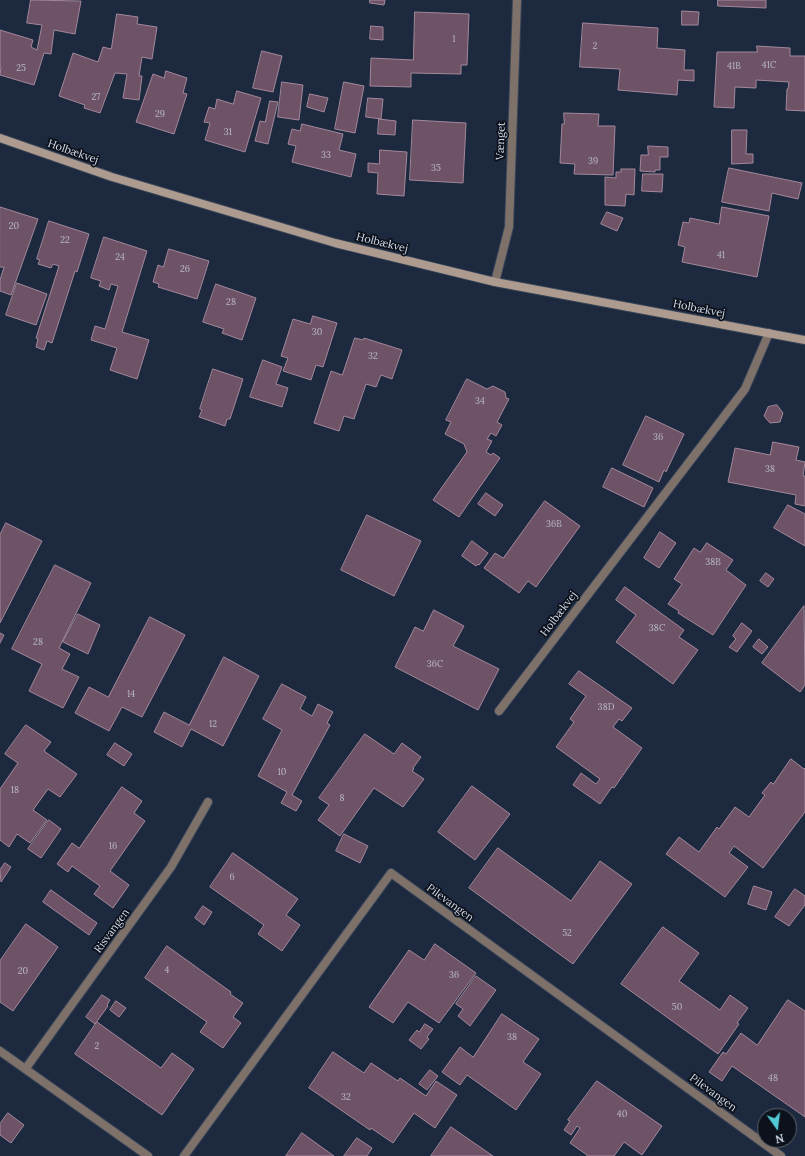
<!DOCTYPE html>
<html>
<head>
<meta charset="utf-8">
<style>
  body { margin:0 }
  #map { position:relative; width:805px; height:1156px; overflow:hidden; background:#1c293e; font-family:Lora,serif }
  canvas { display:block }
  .north { position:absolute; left:757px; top:1108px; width:40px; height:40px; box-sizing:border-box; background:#0c111b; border:1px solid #5b626d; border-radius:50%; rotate:166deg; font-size:11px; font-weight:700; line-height:16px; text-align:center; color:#d2dbe9 }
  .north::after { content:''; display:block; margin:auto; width:14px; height:18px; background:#52cbd7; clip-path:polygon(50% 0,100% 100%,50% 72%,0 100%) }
</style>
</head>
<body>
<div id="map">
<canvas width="805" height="1156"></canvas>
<div class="north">N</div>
</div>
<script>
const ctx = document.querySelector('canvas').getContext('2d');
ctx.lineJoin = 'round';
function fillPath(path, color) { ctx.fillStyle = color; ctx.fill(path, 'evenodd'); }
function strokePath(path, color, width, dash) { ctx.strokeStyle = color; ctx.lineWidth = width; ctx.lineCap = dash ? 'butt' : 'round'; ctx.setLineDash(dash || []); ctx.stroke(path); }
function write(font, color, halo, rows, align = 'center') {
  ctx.font = font + ' Lora,serif'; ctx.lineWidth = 3.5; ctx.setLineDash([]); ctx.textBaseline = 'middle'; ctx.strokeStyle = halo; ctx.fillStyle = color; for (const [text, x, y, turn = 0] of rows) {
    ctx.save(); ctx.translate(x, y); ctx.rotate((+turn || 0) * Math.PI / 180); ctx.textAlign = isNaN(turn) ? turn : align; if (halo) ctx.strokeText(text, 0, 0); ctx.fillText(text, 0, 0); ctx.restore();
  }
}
const building = new Path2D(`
  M31,0l50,1 -6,33 -21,-4 -3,24 -7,-1 -10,32 -34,-10 1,-8 -1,-1v-36l33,10 -2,7 6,3 5,-25 -15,-2z
  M370,0h15l-1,5 -14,-2z
  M718,0h48v8l-48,-2z
  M682,11l17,1 -1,13h-16z
  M415,12l54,2 -2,51h-6v9l-50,-1v14l-41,-1 1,-28 42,2z
  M117,14l21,3 -1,7 20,3 -5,32 -10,-2 -3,19h3l-3,24 -16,-2 4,-24 -12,-1 -15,40 -16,-5 1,-3 -26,-9 14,-43 25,9 5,-15 8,2z
  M583,23l75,5 -1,20 28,2 -1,20h10v11l-16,-1 -1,15 -59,-5 2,-21 -40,-2z
  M371,26l12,1v13l-13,-1z
  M757,46l33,2v8h15v55l-19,-1 1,-21h1l1,-7 -33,-2v8l-21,-1 -1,21 -20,-1 3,-55h40z
  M262,51l20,5 -9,36 -20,-4z
  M166,71l21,7 -4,15 4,1 -13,40 -38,-12 17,-48 11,4z
  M282,82l21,3 -4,35 -21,-3z
  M344,82l20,4 -9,47 -20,-4z
  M237,91l24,7 -16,54 -40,-12 5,-17 -6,-1 5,-15 6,2 2,-10 16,5z
  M310,94l18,4 -4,14 -17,-5z
  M368,98l15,1 -2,20 -15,-2z
  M270,101l8,1 -10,42 -13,-3 5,-20 5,1z
  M564,113l35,1 -1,12h17l-2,49 -39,-1 1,-10 -15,-1 2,-39h2z
  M379,119l17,2 -1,14 -17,-1z
  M413,120l53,3 -3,60 -53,-3z
  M302,124l41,10 -4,16 17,4 -5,23 -59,-15 4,-16 -8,-2 4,-15 8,2z
  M732,130h15l-1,24h7v9l-21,1z
  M648,146l20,1v10h-8v13h-5v2l-15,-1 1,-16h7z
  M380,150l27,2 -3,44 -27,-2 1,-21 -10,-1v-9l11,1z
  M729,168l73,15 -4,16 -26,-6 -3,18 -47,-9z
  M621,169h14l-1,26 -8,-1 -1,12 -20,-1v-28l11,1v-6h5z
  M643,174h20l-1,18 -20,-1z
  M0,207l38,12 -27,76 -11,-4v-11l4,-13h-4z
  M722,207l47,9 -12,61 -75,-15 3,-15 -7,-2 5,-23 6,1 1,-5 29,6z
  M607,212l16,6 -6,13 -16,-7z
  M49,221l40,13 -12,38 -2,-1 -23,72 -5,-2 -3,9 -8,-3 2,-8 -2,-1 23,-72 -6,-2 -2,4 -13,-4 2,-4 -3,-1z
  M104,237l43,14 -25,81 27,8 -12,39 -27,-9 7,-22 -26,-8 4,-14 10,3 13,-43 -7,-2 -2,6 -10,-4 2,-5 -10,-3z
  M169,249l40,12 -12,38 -39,-12 1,-3 -6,-2 5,-17 5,2z
  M17,283l30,11 -11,31 -30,-10z
  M216,284l40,14 -14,42 -20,-7 2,-4 -21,-7z
  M313,316l24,7 -14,44 -7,-2 -5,15 -28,-9 5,-13 -7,-2 12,-37 17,5z
  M355,338l8,2 1,-2 38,12 -10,29 -11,-4 -5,12 -10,-3 -12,35 -10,-3 -5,15 -25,-8 17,-52 11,4z
  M263,360l19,7 -6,17 12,4 -6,19 -32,-10z
  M213,369l30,10 -13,40h-3l-2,7 -26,-9 3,-7 -2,-1z
  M467,379l20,10 6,-3 12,6 1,6 3,1 -12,23 5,3 -6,11 -5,-3 -4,6 5,2 -6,11 5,3 2,-2 7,5 -41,59 -26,-17 34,-48 -3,-8 -19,-10 6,-12 -5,-2z
  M777,405l6,8 -3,9 -10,1 -6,-7 4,-9z
  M646,416l38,18 -18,38 -2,-2 -5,12 -36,-17z
  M773,442l26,5 -3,13 9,2 -2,14h2v30l-10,-2 1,-9 -68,-13 7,-34 35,7z
  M612,468l41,20 -9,19 -41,-20z
  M486,493l17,12 -8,11 -17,-12z
  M545,501l35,25 -44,61 -8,-6 -9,12 -35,-25 11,-15 8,5z
  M788,505l17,9v32l-31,-18z
  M367,515l54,26 -27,55 -53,-26z
  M6,523l36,18 -42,82v-88z
  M660,532l16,11 -17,25 -15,-10z
  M472,541l16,12 -9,12 -1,-1 -2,2 -14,-10z
  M707,543l26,17 -7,10 20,15 -33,50 -35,-22 1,-2 -11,-7 14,-20 -8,-5 20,-31 6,4z
  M55,565l36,18 -32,65 11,6 -8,15 17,8 -16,31 -34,-17 13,-27 -30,-15z
  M766,573l8,6 -6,8 -8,-6z
  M625,587l59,43 -5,7 19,13 -25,34 -57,-42 20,-27 -20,-15z
  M804,606l1,79 -5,7 -38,-29z
  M434,610l30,16 -11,20 46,23 -21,41 -83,-43 20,-40 8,4z
  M78,614l22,11 -12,29 -25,-12z
  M150,617l35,18 -43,82 -20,-10 -13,24 -34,-18 14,-26 19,10z
  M742,623l10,8 -15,21 -8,-5 7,-8 -3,-3z
  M0,633l4,2 -4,8z
  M759,639l9,8 -6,7 -9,-7z
  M224,657l35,19 -36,70 -32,-17 -9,18 -28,-15 10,-20 25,13z
  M579,671l53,37 -10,13 -3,-2 -6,8 29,21 -28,40 -2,-1 -12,17 -27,-19 8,-12 15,11 4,-5 -44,-32 18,-25 -4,-3 16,-23 -17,-12z
  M282,684l24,13 -6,12 12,7 6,-12 15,8 -6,11 3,2 -38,70 10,6 -6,10 -15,-8 6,-11 -29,-16 24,-46 -19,-11z
  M26,725l25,17 -7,9 33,23 -17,23 -12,-8 -15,21 14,10 -17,23 -13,-9 -8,13 -9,-7v-51l18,-26 -13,-9z
  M365,734l29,20 8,-11 19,14 -8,11 1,1 -2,2 12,8 -21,28 -29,-19 -34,48 -22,-16 11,-15 -10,-7z
  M115,743l17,11 -8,12 -17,-11z
  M791,759l13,10 1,-1v44l-42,56 -29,-22 -5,7 19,14 -23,30 -59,-43 13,-17 20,15 18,-25 2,2 16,-22 14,10 16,-22 -3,-2 9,-11 2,2z
  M472,786l38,28 -35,46 -37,-28z
  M122,787l20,14 -8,12 11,8 -35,50 19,14 -16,23 -19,-14 6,-8 -28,-20 -4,6 -11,-8 15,-21 7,5z
  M49,820l12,9 -20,29 -13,-9z
  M344,834l24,12 -8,17 -24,-12z
  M498,848l73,53 29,-40 32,23 -59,80 -104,-76z
  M233,853l65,46 -12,16 14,10 -18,26 -24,-17 6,-9 -54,-38z
  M5,863l6,4 -10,15 -1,-12z
  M754,886l18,6 -6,18 -18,-6z
  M795,889l10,7v9l-16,21 -14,-9z
  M51,890l46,33 -8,12 -46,-33z
  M203,906l9,6 -8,13 -9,-7z
  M26,924l32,23 -45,64 -13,-9v-41z
  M663,927l36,26 -20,28 41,29 10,-15 18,13 -11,15 2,1 -21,30 -97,-70z
  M435,944l41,29 -37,50 -31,-21 -15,21 -24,-16 40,-57 15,10z
  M167,946l64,46 -1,2 13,9 -10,14 8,6 -18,25 -23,-16 7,-10 -62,-44z
  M476,976l20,14 -26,36 -12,-10 5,-7 -7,-5z
  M102,995l8,5 -3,5 1,1 -13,18 -9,-7z
  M788,1000l17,11v106l-73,-51 -10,15 -13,-9 14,-20 3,2 15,-21 16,12z
  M116,1001l10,7 -7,9 -9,-7z
  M502,1014l37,25 -16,23 18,12 -25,36 -49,-35 -7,10 -18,-13 18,-25 13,10z
  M97,1022l64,46 11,-15 22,16 -32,46 -87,-61z
  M425,1024l8,5 -6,8 2,2 -8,10 -12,-9 8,-10 2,2z
  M333,1052l31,21 7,-10 27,18 2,-3 26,18 10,-15 21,14 -22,33 -21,-15 -21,30 -22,-15 -1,2 -61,-42z
  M430,1070l8,6 -11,14 -8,-6z
  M597,1081l65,45 -20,29 -18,-13 -10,14h-27v-1l-17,-12 10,-15 -3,-2 -6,9 -7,-5 6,-9 -2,-1z
  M8,1113l16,12 -13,18 -11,-8v-11z
  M451,1127l42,29h-62z
  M302,1133l32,23h-48z
  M357,1138l15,10 -5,8h-23z`);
fillPath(building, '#6e5367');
strokePath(building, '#a3889c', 1);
const street = new Path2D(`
  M495,282l14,-55 8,-227
  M499,711l246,-322 24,-56
  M0,1051l148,105
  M26,1068l145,-201 37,-65
  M184,1156l207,-283 390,283`);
const secondary = new Path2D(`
  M0,138l112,39 223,66 160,39 310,58`);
strokePath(street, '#394559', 10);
strokePath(secondary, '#394559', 10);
strokePath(street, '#7e716a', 8);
strokePath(secondary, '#ae9b8f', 8);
write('9px', '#b9b9c8', null, [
  ["1",454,39],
  ["2",595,46],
  ["41C",769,65],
  ["41B",734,66],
  ["25",21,68],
  ["27",96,97],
  ["29",160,114],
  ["31",228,132],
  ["33",326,155],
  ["39",593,161],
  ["35",436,168],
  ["20",14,226],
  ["22",65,240],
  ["41",721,255],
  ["24",120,257],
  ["26",185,269],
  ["28",231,302],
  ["30",317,332],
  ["32",373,356],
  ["34",480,401],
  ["36",658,437],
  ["38",770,469],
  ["36B",554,524],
  ["38B",713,562],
  ["38C",657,628],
  ["28",38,642],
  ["36C",435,664],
  ["14",131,694],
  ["38D",606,707],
  ["12",213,724],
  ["10",282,772],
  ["18",15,790],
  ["8",342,798],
  ["16",113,846],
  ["6",232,877],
  ["52",567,933],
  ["4",167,970],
  ["20",23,971],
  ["36",454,975],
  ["50",677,1007],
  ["38",512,1037],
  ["2",97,1046],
  ["48",773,1078],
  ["32",346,1097],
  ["40",622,1114]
]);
write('11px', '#d2dbe9', '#0c111b', [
  ["Vænget",501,141,-88],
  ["Holbækvej",73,152,19],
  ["Holbækvej",382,243,14],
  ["Holbækvej",699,309,11],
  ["Holbækvej",559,614,-53],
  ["Pilevangen",450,903,36],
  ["Risvangen",112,931,-54],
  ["Pilevangen",713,1093,36]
]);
</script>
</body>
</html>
